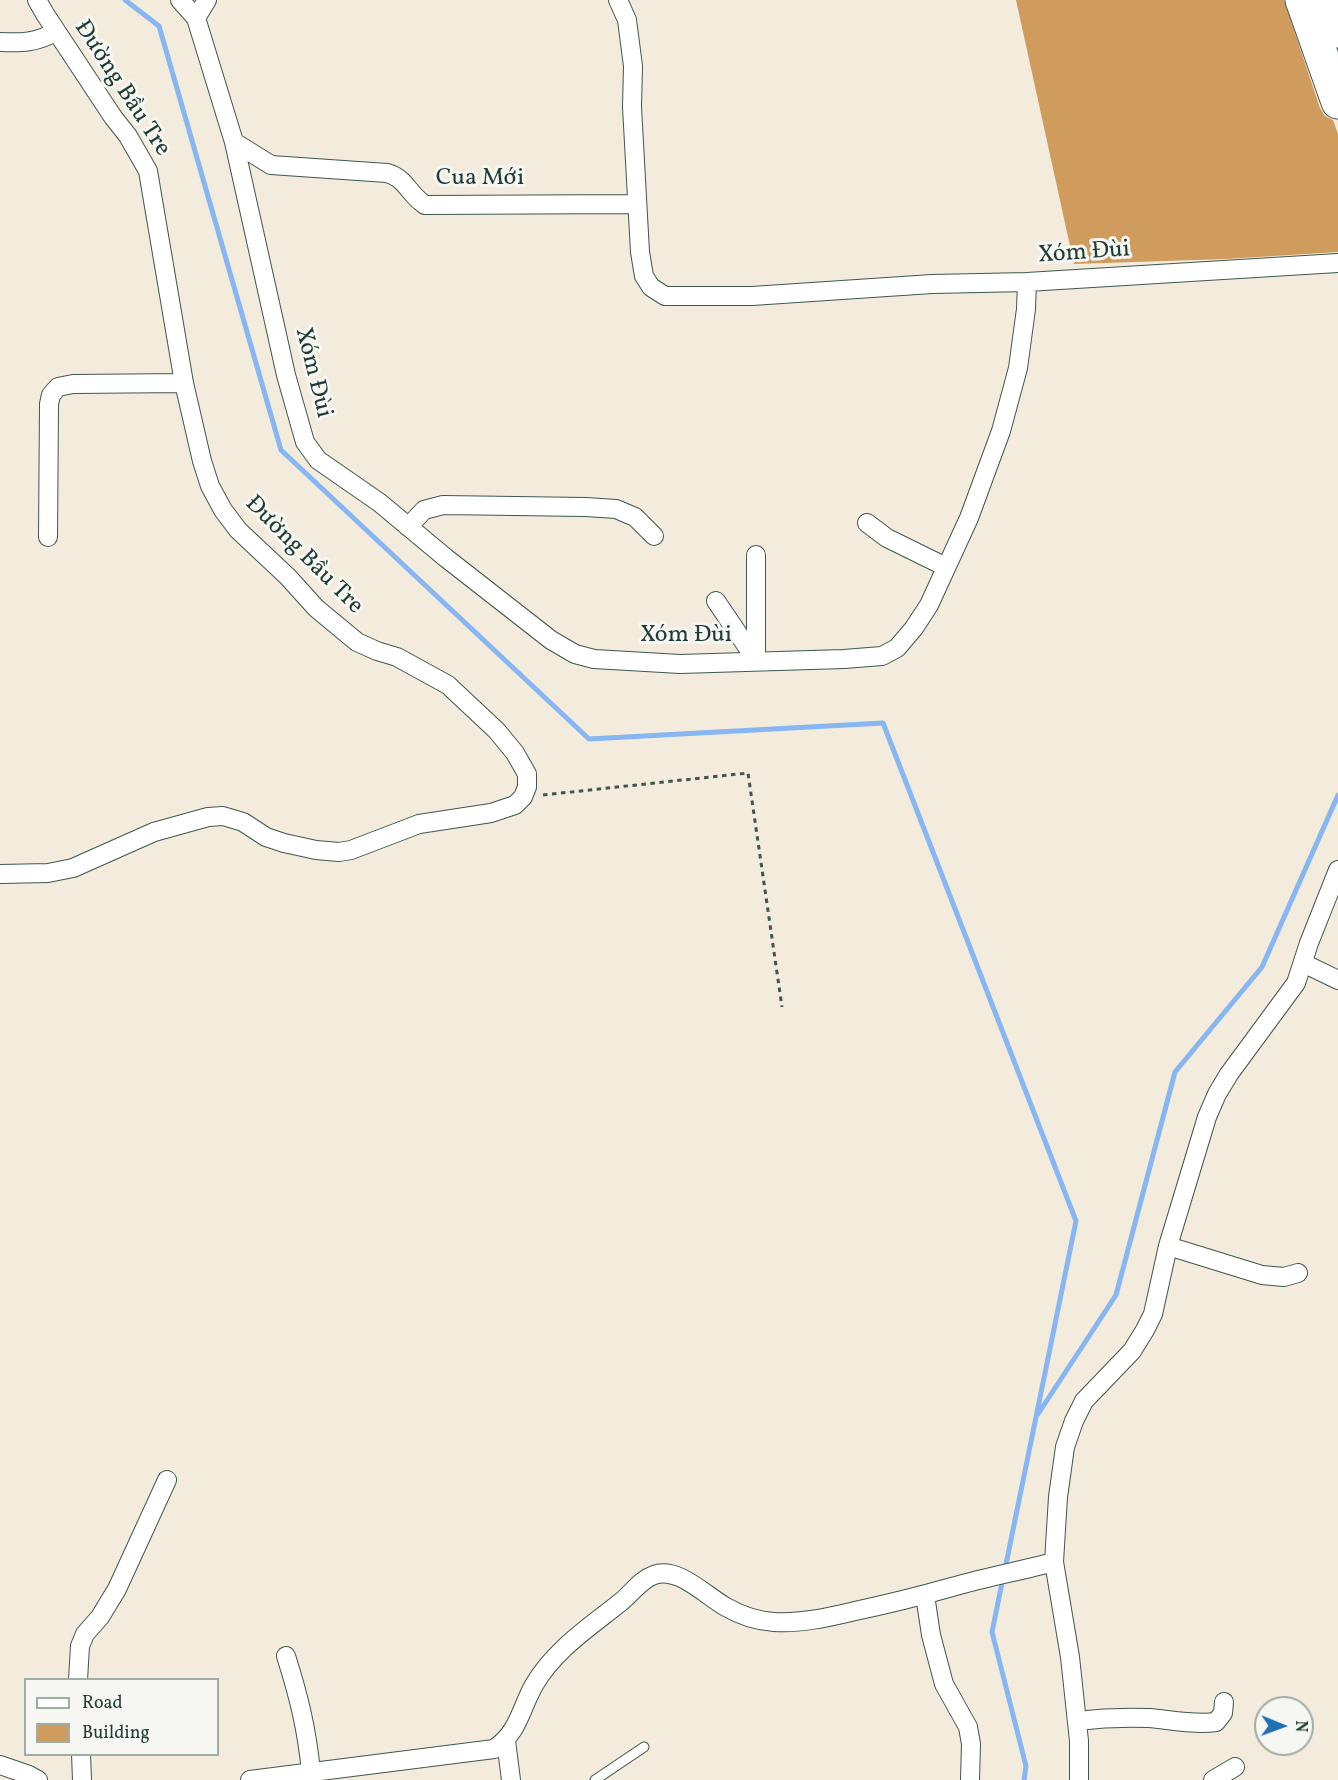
<!DOCTYPE html>
<html>
<head>
<meta charset="utf-8">
<style>
  body { margin:0 }
  #map { position:relative; width:1338px; height:1780px; overflow:hidden; background:#f3ebdb; font-family:Vollkorn,serif }
  canvas { display:block }
  .legend { position:absolute; left:24px; top:1678px; width:195px; height:78px; box-sizing:border-box; background:#f6f6f2; border:2px solid #a0aca6; margin:0; padding:8px 10px; list-style:none; font-size:18px; color:#1f3d34 }
  .legend li { display:flex; align-items:center; gap:12px; height:30px }
  .legend b { width:30px; border:2px solid #a0aca6 }
  .north { position:absolute; left:1254px; top:1696px; width:60px; height:60px; box-sizing:border-box; background:#f6f6f2; border:2px solid #a0aca6; border-radius:50%; rotate:91deg; font-size:16px; font-weight:700; line-height:24px; text-align:center; color:#1f3d34 }
  .north::after { content:''; display:block; margin:auto; width:21px; height:27px; background:#1f6fb2; clip-path:polygon(50% 0,100% 100%,50% 72%,0 100%) }
</style>
</head>
<body>
<div id="map">
<canvas width="1338" height="1780"></canvas>
<ul class="legend">
<li><b style="height:8px;background:#fff"></b>Road</li>
<li><b style="height:16px;background:#d09c5e"></b>Building</li>
</ul>
<div class="north">N</div>
</div>
<script>
const ctx = document.querySelector('canvas').getContext('2d');
ctx.lineJoin = 'round';
function strokePath(path, color, width, dash) { ctx.strokeStyle = color; ctx.lineWidth = width; ctx.lineCap = dash ? 'butt' : 'round'; ctx.setLineDash(dash || []); ctx.stroke(path); }
function fillPath(path, color) { ctx.fillStyle = color; ctx.fill(path, 'evenodd'); }
function write(font, color, halo, rows, align = 'center') {
  ctx.font = font + ' Vollkorn,serif'; ctx.lineWidth = 6; ctx.setLineDash([]); ctx.textBaseline = 'middle'; ctx.strokeStyle = halo; ctx.fillStyle = color; for (const [text, x, y, turn = 0] of rows) {
    ctx.save(); ctx.translate(x, y); ctx.rotate((+turn || 0) * Math.PI / 180); ctx.textAlign = isNaN(turn) ? turn : align; if (halo) ctx.strokeText(text, 0, 0); ctx.fillText(text, 0, 0); ctx.restore();
  }
}
strokePath(new Path2D(`
  M125,0l34,26 122,424 308,289 294,-16 193,498 -71,348
  M1038,1414l78,-119 59,-223 87,-105 76,-172
  M1003,1578l-11,54 34,134 -2,14`), '#87b6f2', 5);
fillPath(new Path2D(`
  M1016,0h268l36,108 5,8 8,4 5,14v118l-112,7 -152,5z`), '#d09c5e');
const lane = new Path2D(`
  M595,1780l49,-33`);
const street = new Path2D(`
  M180,0l16,18 38,124 52,233 19,67 13,18 62,43 66,55 105,82 24,14 19,5 86,5 164,-5 38,-3 15,-8 17,-20 15,-23 40,-87 32,-87 17,-63 8,-59 1,-27 311,-19
  M618,0l9,20 6,46 -1,41 8,145 4,24 7,11 14,9h87l180,-12 95,-2
  M196,18l11,-18
  M0,42c20,1 38,1 56,-11
  M234,142l37,23 116,8c19,5 21,21 38,32l212,-1
  M867,523l20,15 59,29
  M408,527l16,-17 19,-5 143,2 30,2 19,8 19,19
  M48,537l1,-133 2,-9 7,-8 15,-3 111,-1
  M716,601l40,59v-105
  M0,874l48,-1 25,-5 81,-36 54,-15 15,-1 20,6 23,15 18,6 32,7 23,2 12,-2 68,-26 72,-11 24,-8 8,-8 4,-10v-13l-12,-21 -18,-22 -49,-46 -51,-28 -20,-6 -20,-9 -41,-34 -28,-31 -50,-47 -15,-20 -13,-24 -8,-25 -18,-78 -36,-212 -20,-35 -15,-19 -68,-103 -8,-14
  M1303,963l35,17
  M1168,1246l94,29 22,2 14,-4
  M925,1595l6,40 13,49 24,43 3,17 -1,36
  M286,1656c13,41 21,74 25,116
  M78,1680l2,-34 5,-12 15,-17 17,-28 50,-109
  M1077,1721c24,-3 48,-4 72,-3 22,2 45,7 67,4l7,-9 1,-11
  M506,1741l5,39
  M81,1754l1,26
  M0,1765l29,10 9,5
  M250,1780l244,-31c25,-17 26,-39 40,-64 21,-36 56,-58 88,-84 11,-9 18,-21 32,-26 24,-9 52,21 72,32 14,8 32,14 48,15 26,2 55,-5 81,-11 33,-7 65,-15 97,-24 34,-10 68,-16 102,-25
  M1079,1780v-39l-9,-84 -16,-95 4,-65 7,-50 9,-26 10,-20 48,-50 13,-21 8,-16 15,-68 39,-129 10,-23 12,-20 67,-91 13,-40 29,-73
  M1213,1780l22,-13`);
const highway = new Path2D(`
  M1302,0l36,102
  M1328,0l10,31`);
strokePath(lane, '#3f574d', 11);
strokePath(street, '#3f574d', 20);
strokePath(highway, '#3f574d', 35);
strokePath(new Path2D(`
  M543,795l205,-22 34,234`), '#3f574d', 3, [4.5, 4.5]);
strokePath(lane, '#fff', 9);
strokePath(street, '#fff', 18);
strokePath(highway, '#fff', 33);
write('24px', '#1f3d34', '#f6f6f2', [
  ["Đường Bầu Tre",121,89,57],
  ["Cua Mới",480,180],
  ["Xóm Đùi",1084,254,-4],
  ["Xóm Đùi",312,373,76],
  ["Đường Bầu Tre",303,556,45],
  ["Xóm Đùi",686,637]
]);
</script>
</body>
</html>
